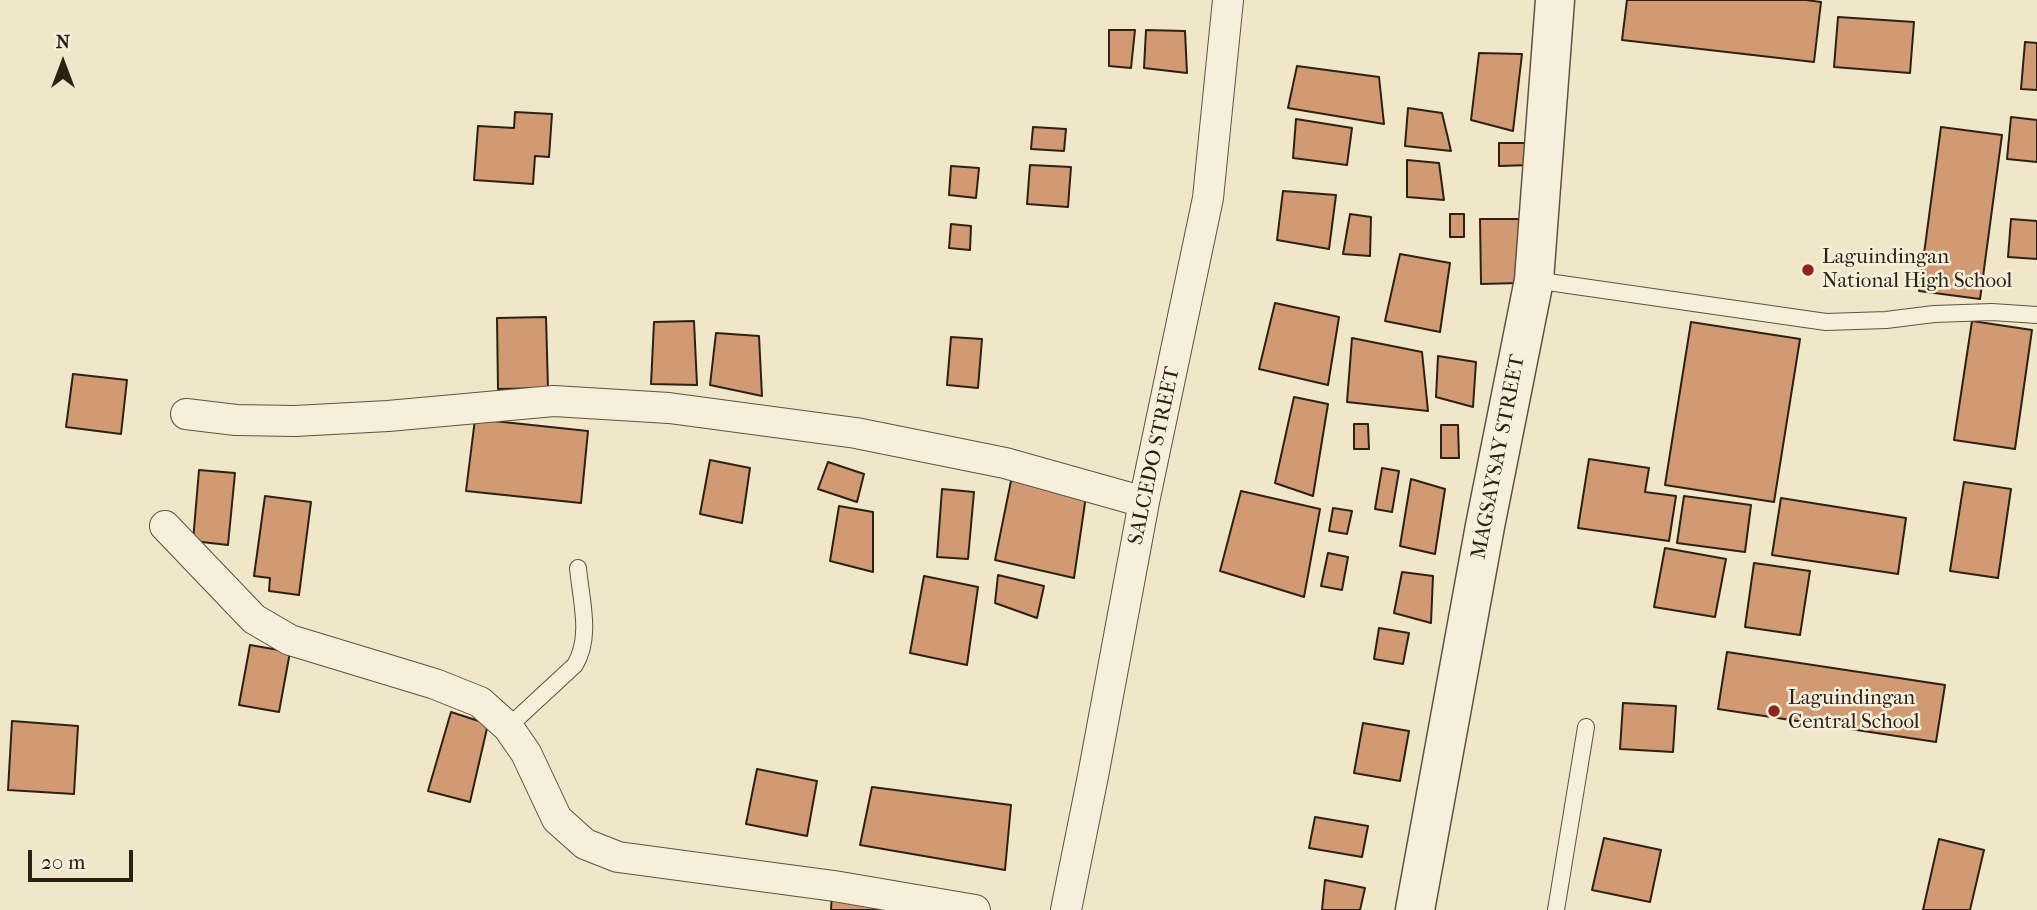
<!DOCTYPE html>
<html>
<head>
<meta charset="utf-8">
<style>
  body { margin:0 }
  #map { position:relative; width:2037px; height:910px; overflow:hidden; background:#f0e7c8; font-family:"IM FELL French Canon",serif }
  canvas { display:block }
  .north { position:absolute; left:28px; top:28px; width:70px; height:70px; -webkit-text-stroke:5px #f5efdb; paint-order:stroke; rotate:0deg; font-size:19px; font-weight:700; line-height:28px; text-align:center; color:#2d2016 }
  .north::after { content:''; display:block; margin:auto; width:24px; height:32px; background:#2d2016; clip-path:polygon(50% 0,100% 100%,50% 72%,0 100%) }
  .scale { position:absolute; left:28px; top:850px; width:105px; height:32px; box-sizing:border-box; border:4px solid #2d2016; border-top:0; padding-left:9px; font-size:21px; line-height:24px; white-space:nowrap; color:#2d2016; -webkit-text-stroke:5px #f5efdb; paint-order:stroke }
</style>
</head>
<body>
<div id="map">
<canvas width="2037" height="910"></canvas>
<div class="north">N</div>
<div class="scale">20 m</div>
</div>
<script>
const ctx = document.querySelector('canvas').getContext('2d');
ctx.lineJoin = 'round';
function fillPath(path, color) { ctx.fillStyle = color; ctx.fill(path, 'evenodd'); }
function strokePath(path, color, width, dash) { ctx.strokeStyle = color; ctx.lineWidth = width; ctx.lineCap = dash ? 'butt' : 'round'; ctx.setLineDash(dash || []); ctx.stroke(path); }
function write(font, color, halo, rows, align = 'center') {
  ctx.font = font + ' "IM FELL French Canon",serif'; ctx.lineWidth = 5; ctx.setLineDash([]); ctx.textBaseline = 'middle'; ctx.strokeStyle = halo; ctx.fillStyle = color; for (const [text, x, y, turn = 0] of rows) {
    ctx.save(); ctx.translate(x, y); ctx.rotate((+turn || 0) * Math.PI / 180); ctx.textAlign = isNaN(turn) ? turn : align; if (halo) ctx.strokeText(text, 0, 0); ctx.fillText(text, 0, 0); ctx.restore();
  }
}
const building = new Path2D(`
  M1627,0h179l15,2 -7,60 -192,-22z
  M1838,17l76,5 -4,51 -76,-6z
  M1109,30h26l-4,38 -22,-2z
  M1146,30l39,1 2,42 -43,-5z
  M2025,42l12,1v47l-16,-1z
  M1479,53l43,1 -9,77 -42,-11z
  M1297,66l82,11 5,47 -96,-16z
  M1408,108l34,5 9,38 -46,-5z
  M515,112l37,2 -3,43 -14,-1 -2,28 -59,-4 4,-54 36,2z
  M2011,117l26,3v42l-30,-3z
  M1296,119l56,9 -5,37 -54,-7z
  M1033,127l33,2 -2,22 -33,-2z
  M1941,127l61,8 -22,164 -61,-8z
  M1499,143h33v22l-33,1z
  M1407,160l32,3 5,37 -37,-3z
  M1030,165l41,2 -3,40 -41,-3z
  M951,166l28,2 -3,30 -27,-3z
  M1283,191l53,4 -7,54 -52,-9z
  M1350,214l21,3 -1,39 -27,-2z
  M1450,214h14v23h-14z
  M1480,219h40v64l-39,1z
  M2011,219l26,2v38l-29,-2z
  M951,224l20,2 -1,24 -21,-2z
  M1400,254l50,9 -10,69 -55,-11z
  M1275,303l64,14 -11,68 -69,-16z
  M546,317l2,71 -50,1 -1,-71z
  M694,321l3,64 -46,-1 3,-62z
  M1972,321l60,9 -17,119 -61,-9z
  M1691,322l109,17 -26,163 -109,-17z
  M716,333l43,3 3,60 -52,-11z
  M951,337l31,2 -4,49 -31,-3z
  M1352,338l70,14 6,59 -81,-9z
  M1438,356l38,6 -3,45 -37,-10z
  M73,374l54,6 -6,54 -55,-7z
  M1294,397l34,7 -15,92 -38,-13z
  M475,419l113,12 -7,72 -115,-12z
  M1354,424h14l1,25h-15z
  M1441,425h17l1,33h-18z
  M1589,459l60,9 -4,24 31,4 -7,45 -91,-13z
  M710,460l40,8 -8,55 -42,-9z
  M828,462l36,12 -7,28 -39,-13z
  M1382,468l17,3 -7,41 -17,-3z
  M199,470l36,3 -7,72 -35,-4z
  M1012,476l74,20 -12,82 -79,-18z
  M1411,479l34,10 -10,65 -35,-8z
  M1964,482l47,7 -13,89 -48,-7z
  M942,489l32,3 -6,67 -31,-2z
  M1241,491l79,18 -16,88 -84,-26z
  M265,496l46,6 -12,93 -30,-4 1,-13 -16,-2z
  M1684,496l67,9 -6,47 -68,-9z
  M1781,498l125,20 -8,56 -126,-19z
  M839,506l34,6v60l-43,-11z
  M1333,508l19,3 -5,23 -18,-3z
  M1665,548l61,11 -11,58 -61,-10z
  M1328,553l20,4 -6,33 -21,-4z
  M1754,563l56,8 -10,64 -55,-8z
  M1402,572l31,4 -2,47 -37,-10z
  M998,575l46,11 -7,32 -42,-15z
  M924,576l54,11 -11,78 -57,-12z
  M1379,628l30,5 -6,31 -29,-5z
  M250,645l40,7 -11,60 -40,-7z
  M1727,652l218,33 -9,57 -218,-33z
  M1623,703l53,3 -3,46 -53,-3z
  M451,712l37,12 -18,78 -42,-11z
  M12,721l66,5 -4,68 -66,-4z
  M1363,723l46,8 -9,50 -46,-8z
  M757,769l60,12 -10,55 -61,-12z
  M872,787l139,18 -6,65 -145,-25z
  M1315,817l53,9 -6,31 -53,-9z
  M1604,838l57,12 -11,52 -58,-12z
  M1939,839l45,11 -14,60h-47z
  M1325,880l40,8 -5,22h-38z
  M832,891l77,19h-78z`);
fillPath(building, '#d29a72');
strokePath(building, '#2d2016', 2);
const service = new Path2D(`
  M1534,280l292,42 60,-2 48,-6 58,-2 45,3
  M508,727l67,-62c17,-29 6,-64 3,-97
  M1556,910l30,-183`);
const minor = new Path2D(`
  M186,414l50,6 59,1 93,-5 166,-15 115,7 187,25 149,30 139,39
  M165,526l89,93 36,21 145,44 45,18 28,25 18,26 31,66 28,25 33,13 216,29 141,24
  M1066,910l27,-134 51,-274 64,-304 20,-198`);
const tertiary = new Path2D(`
  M1415,910l70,-384 49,-246 21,-280`);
strokePath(service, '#5e5242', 18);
strokePath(minor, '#5e5242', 32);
strokePath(tertiary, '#5e5242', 41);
strokePath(service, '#f5efdb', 16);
strokePath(minor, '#f5efdb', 30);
strokePath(tertiary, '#f5efdb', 38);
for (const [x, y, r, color] of [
  [1808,270,7,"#8f2418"],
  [1774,711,7,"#8f2418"]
]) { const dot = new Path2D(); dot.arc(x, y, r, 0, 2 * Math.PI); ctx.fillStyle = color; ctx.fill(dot); strokePath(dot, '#f5efdb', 2.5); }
write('21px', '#2d2016', '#f5efdb', [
  ["Laguindingan",1822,258],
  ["National High School",1822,282],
  ["Laguindingan",1788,699],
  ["Central School",1788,723]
], 'left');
write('21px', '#2d2016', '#f5efdb', [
  ["SALCEDO STREET",1155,456,-78],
  ["MAGSAYSAY STREET",1499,457,-79]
]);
</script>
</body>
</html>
